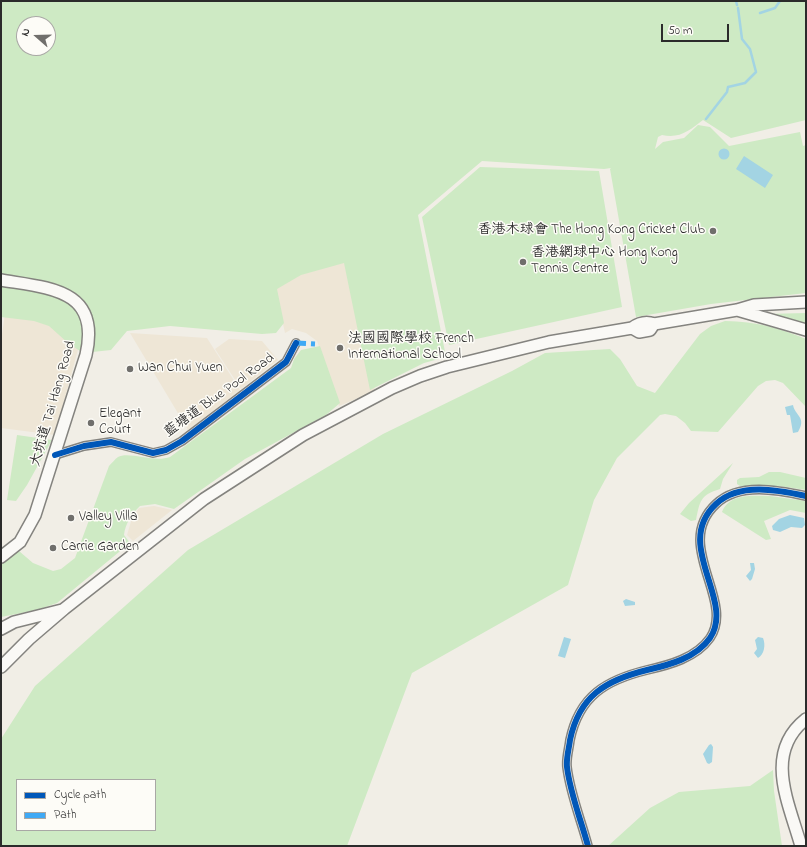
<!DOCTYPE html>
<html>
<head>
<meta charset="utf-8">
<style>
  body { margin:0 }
  #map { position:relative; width:807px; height:847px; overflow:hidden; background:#f1eee6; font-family:"Indie Flower",sans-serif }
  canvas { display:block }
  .frame { position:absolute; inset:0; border:2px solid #2b2b2b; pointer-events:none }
  .legend { position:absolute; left:16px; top:779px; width:140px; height:52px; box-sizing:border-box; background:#fdfcf7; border:1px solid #a9a8a5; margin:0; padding:5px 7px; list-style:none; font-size:12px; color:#2b2b2b }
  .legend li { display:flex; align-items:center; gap:8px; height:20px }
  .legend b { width:20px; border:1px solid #a9a8a5 }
  .north { position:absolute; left:16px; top:16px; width:40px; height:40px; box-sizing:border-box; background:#fdfcf7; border:1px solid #a9a8a5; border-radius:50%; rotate:290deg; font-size:11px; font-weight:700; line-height:16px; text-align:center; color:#2b2b2b }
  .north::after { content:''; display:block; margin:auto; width:14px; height:18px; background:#706f6c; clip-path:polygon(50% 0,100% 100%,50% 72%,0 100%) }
  .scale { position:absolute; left:661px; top:24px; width:68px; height:18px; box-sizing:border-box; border:2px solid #2b2b2b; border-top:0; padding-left:5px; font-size:12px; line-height:14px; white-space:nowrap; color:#2b2b2b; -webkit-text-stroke:3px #fdfcf7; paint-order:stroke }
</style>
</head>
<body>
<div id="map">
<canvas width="807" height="847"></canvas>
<div class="frame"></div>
<ul class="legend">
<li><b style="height:5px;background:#0057b8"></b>Cycle path</li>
<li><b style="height:5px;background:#3fa9f5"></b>Path</li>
</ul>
<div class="north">N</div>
<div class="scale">50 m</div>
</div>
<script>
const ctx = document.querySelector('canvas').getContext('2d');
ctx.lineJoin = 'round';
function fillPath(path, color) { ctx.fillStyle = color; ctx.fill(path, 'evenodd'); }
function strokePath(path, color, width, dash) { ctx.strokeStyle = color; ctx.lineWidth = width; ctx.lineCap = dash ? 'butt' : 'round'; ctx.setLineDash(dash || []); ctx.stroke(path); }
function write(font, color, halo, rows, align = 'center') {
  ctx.font = font + ' "Indie Flower","LXGW WenKai TC",sans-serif'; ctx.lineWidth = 3; ctx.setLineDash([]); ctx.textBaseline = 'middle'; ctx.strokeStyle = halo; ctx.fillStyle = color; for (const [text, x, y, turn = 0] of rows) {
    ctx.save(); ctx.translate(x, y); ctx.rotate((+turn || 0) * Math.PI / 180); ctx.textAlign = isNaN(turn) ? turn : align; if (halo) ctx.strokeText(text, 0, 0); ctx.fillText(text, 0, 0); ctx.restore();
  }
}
fillPath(new Path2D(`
  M349,243l26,148 -36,15 -22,-65 -11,-8 -14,-4 -7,4 -11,-50z
  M5,314l33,5 42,23 -25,93 -54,-7v-87z
  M130,333l77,5 33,52 -52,40z
  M229,339l33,2 16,19 -37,29 -26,-40z
  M154,506l18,4 -39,31 -6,-6 5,-17 7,-10z`), '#eee6d6');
fillPath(new Path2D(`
  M1,1h805v119l-75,18 -28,-18c-13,10 -23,19 -41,15l-4,2 -3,12 8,-7 21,-4 14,-13 12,2 19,19 71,-14 3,14 3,-1v148l-95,11 -75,13 -26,-148 1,-1 -7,1 -122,-8 -64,54 28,142 -22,6 -54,27 -26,-127 -43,12 -24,14 7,34 -8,10 -14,1 -92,-8 -43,5 -16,19 -28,3 -15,-10 -19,-17 -15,-5 -33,-4zM24,24h24v24h-24z
  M480,167l119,4 23,136 -173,38 -27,-128z
  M806,313v14l-40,-13z
  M725,321c33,1 51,6 81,18v68l-23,-24 -8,-3 -9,1 -8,5 -40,46 -27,-1 -6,-8 -9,-7 -11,-2 -5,1 -43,43 -23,42 -26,85 -156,88 -65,173h-346v-107l34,-53 153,-136 195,-116 129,-63 33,-18 65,-4 10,10 17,27 18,7 45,-59 11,-8zM17,780h138v50h-138z
  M320,346l20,57 -14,12 -81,44 -71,50 -19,-5 -15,2c-8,8 -15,18 -16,29l6,8 -73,60 -20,7 -36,7v-56l18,-10 14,12 20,8 8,-2 14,-11 34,-92c3,-3 6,-7 9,-9 11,-6 36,6 52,0l121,-89 3,-9 7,-9z
  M17,435l35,5 -25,45 -11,16 -9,-1z
  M733,463l-10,16 -3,10c-20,6 -20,12 -24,31l-5,1 -11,-7 9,-11z
  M769,472h11l26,6v12l-27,-4h-39l-3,-2v-4l3,-2 19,-1z
  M770,496l36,5v12l-16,-3 -26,11 7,18 -5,1 -44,-28c8,-19 30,-16 48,-16z
  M773,770l1,21 8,55h-174l42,-38 29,-16 71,-6z`), '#ceeac4');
fillPath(new Path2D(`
  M718.5 154a5.5 5.5 0 1 1 11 0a5.5 5.5 0 1 1-11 0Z
  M744,156l29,19 -8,13 -29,-19z
  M793,405c2,11 14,12 5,27l-5,1 -3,-18h-3l-2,-8z
  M790,515l14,3 1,7 -3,3 -11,-1 -11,5 -7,-2 -1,-4 7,-7z
  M750,563h4l1,6 -3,10 -2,2 -4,-5 5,-6z
  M626,599l9,3v3l-10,1 -2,-5z
  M564,637l7,2 -6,19 -7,-2z
  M758,637l5,1c3,7 1,17 -5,20l-4,-5 3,-4 -2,-9z
  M709,745l2,-1 2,3 -1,15 -3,2 -2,-1 -4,-9z`), '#a3d4e3');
strokePath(new Path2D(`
  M736,1l1,4
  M760,13l15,-5 5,-7
  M706,119l21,-27 1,-5 17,-4 11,-11 -6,-23 -8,-10 -4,-31`), '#a3d4e3', 2.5);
const street = new Path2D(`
  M55,455l29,-9 27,-4 42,11 13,-3 16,-9 104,-79 10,-19
  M588,846c-7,-26 -18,-53 -21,-79 -1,-9 2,-18 3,-27 9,-44 36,-60 77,-70 22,-5 49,-12 63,-32 26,-38 -38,-93 6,-134 23,-22 62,-14 90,-8`);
const secondary = new Path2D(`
  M1,280c48,8 100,9 85,75l-51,160 -15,27 -19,15
  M737,310l69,20
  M632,328l7,4 11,-2 4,-6
  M1,629l13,-7 48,-12
  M1,667l28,-28 35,-30 140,-110 99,-64 89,-47 28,-12 27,-9 102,-25 83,-14c7,-5 14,-7 22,-4l83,-14 17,-5 52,-3
  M801,846c-12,-43 -38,-93 5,-127`);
strokePath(street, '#84837f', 10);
strokePath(secondary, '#84837f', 14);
strokePath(street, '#faf9f6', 7);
strokePath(secondary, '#faf9f6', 11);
strokePath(new Path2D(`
  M296,343l19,1`), '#3fa9f5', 5, [10, 5]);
strokePath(new Path2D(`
  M55,455l29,-9 27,-4 42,11 13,-3 16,-9 104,-79 10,-19
  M588,846c-7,-26 -18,-53 -21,-79 -1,-9 2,-18 3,-27 9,-44 36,-60 77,-70 22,-5 49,-12 63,-32 26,-38 -38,-93 6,-134 23,-22 62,-14 90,-8`), '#0057b8', 6);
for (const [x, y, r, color] of [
  [713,231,4,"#706f6c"],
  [523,262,4,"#706f6c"],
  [340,348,4,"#706f6c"],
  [130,369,4,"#706f6c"],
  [91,423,4,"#706f6c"],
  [71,518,4,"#706f6c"],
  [53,548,4,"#706f6c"]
]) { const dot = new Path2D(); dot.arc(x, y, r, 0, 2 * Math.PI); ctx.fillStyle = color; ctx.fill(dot); strokePath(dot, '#fdfcf7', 1.5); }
write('14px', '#2b2b2b', '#fdfcf7', [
  ["香港木球會 The Hong Kong Cricket Club",705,231,"right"],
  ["香港網球中心 Hong Kong",531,254],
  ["Tennis Centre",531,270],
  ["法國國際學校 French",348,340],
  ["International School",348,356],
  ["Wan Chui Yuen",138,369],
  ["Elegant",99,415],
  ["Court",99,431],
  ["Valley Villa",79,518],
  ["Carrie Garden",61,548]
], 'left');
write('14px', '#2b2b2b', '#fdfcf7', [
  ["藍塘道 Blue Pool Road",220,396,-36],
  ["大坑道 Tai Hang Road",54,404,-74]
]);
</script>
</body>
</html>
